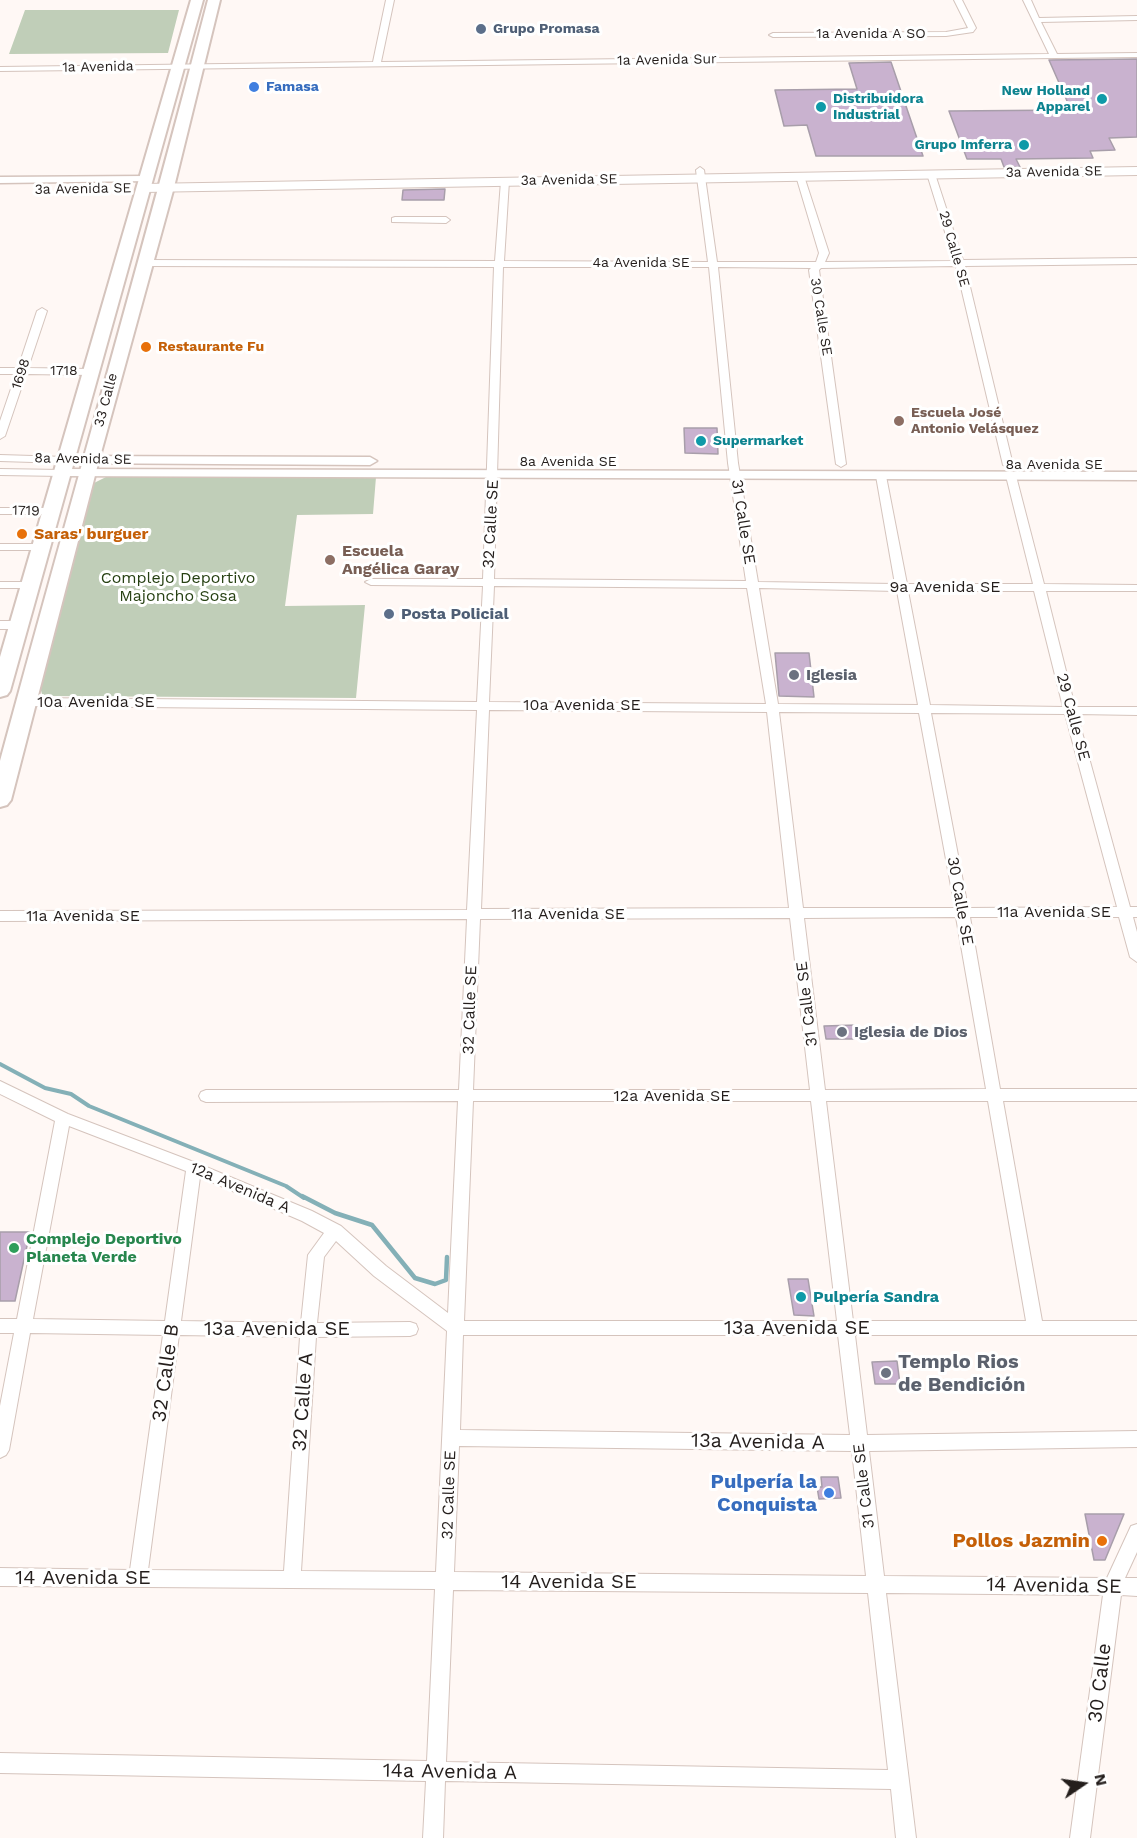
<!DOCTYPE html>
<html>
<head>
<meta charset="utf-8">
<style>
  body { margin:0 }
  #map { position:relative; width:1137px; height:1838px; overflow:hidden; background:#fff8f5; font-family:"Work Sans",sans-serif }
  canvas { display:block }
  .north { position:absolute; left:1053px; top:1754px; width:60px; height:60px; -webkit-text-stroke:4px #fff; paint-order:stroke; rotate:77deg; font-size:16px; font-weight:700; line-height:24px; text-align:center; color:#241e1c }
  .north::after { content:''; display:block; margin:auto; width:21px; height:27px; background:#241e1c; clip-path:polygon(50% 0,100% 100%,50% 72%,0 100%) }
</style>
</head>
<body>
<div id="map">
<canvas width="1137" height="1838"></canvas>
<div class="north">N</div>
</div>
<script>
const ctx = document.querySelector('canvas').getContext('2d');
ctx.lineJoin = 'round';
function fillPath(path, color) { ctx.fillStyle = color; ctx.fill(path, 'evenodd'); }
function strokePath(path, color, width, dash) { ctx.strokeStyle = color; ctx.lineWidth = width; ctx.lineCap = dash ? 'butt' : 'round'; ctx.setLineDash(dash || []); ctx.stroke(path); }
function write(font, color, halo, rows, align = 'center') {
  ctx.font = font + ' "Work Sans",sans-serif'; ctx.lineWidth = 6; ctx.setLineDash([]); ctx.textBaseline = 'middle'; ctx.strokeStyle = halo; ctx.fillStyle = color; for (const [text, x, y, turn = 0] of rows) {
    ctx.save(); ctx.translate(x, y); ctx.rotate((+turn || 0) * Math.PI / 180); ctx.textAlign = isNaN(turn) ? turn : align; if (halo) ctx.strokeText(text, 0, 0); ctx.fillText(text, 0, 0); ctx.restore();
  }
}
fillPath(new Path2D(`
  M25,10h154l-11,43 -159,1z
  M113,476l263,1 -3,37 -76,1 -12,91 80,-1 -9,93 -308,-2 -6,-2 -2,-7 54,-204 12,-6z`), '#c0ceb8');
strokePath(new Path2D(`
  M0,1064l45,24 26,6 18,12 197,80 18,12`), '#84b0b7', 4);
strokePath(new Path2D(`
  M302,1196l33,17 37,12 43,53 20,6 11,-4 1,-23`), '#84b0b7', 4.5);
const building = new Path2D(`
  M1137,59v78l-28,1 6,12 -25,1 3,7 -77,1 4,8h-16l-3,-8h-34l-18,-48 122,-1 -22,-50z
  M891,62l32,94h-107l-9,-31 -23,1 -9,-36 82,-1 -8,-26z
  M445,189l-1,11h-42l1,-10z
  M684,428h33l1,26 -33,-1z
  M775,653h34l5,44 -35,-1z
  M857,1025l3,14h-34l-2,-13z
  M0,1232h30l-15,69h-15z
  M788,1279h20l6,37 -20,-1z
  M897,1361l3,23h-25l-3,-22z
  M821,1477h17l3,21 -22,1 -2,-12h5z
  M1085,1514h39l-19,46h-11z`);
fillPath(building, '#c9b2cf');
strokePath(building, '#a89eaa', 1.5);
const minor = new Path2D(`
  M386,0h8l-13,62 668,-8 -26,-54h8l8,18 98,-2v4l-96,2 16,32 80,-1v4l-1137,14v-4l373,-5z
  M954,0h8l14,28 -3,4 -27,4 -173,1 -4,-2 4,-2 173,-1 22,-4z
  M700,167l4,3 13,92h99l3,-9 -23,-77 4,-3 4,3 25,77 -4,9 129,-1 -27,-87 4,-3 4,3 28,86 174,-2v6l-172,2 48,199 -5,3 -5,-3 -47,-199 -135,2 -2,2 27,194 -5,3 -5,-3 -27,-194 2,-2 -93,-1 20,196 20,119 137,2 -19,-108 5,-3 5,3 21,108h126l-27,-108 5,-3 5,3 28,108 93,1v6h-91l29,116h62v8l-60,-1 53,193h7v10h-4l4,15v30l-7,-5 -11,-40h-149l30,172h137v12h-134l39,220h95v14h-282l12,100 270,-4v16l-268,4 15,125 223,2 24,-52 6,-2v28l-12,26h12v18l-16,-1 -31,243h-20l33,-243 -217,-2 30,245h-20l-5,-49 -446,-8 -2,57h-20l3,-57 -426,-8v-20l427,8 8,-172 -435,-3v-18l130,2 33,-235 -133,-2 -21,117 -3,5 -6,3v-52l14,-73h-14v-14h17l38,-198 -55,-27v-13l68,33 131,50 113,47 29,15 45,40 62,47 10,-212 -252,1 -5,-2 -2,-4 2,-4 5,-2h253l8,-171 -467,2v-10l467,-1 10,-200 -450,-4 -6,-4 6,-4 450,4 6,-116 -112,-1 -6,-3 6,-3h112l11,-312 -350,-1 -5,-3 5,-3 351,1 6,-80 4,-3 4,3 -5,80 204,1 -12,-92zM503,267h206l19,196 18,118 -252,-2zM494,586l253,2 19,116 -277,-2zM759,588l138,3 21,114 -140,-1zM908,591h126l29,116 -133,-2zM489,710l278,2 22,196 -308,1zM779,712l140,1 36,195h-152zM931,713l134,1 52,193 -149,1zM956,917l30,172 -161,1 -21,-172zM790,918l20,172h-337l7,-171zM473,1101h338l26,220h-373zM826,1101h162l38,220h-173zM69,1126l117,45 -21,150 -132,-2zM200,1177l102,44 22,12 -16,22 -7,68 -120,-2zM336,1241l38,35 73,55 -11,241 -135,-1 15,-234 94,-1 6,-2 2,-5 -2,-5 -6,-2 -93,1 7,-66zM179,1335l121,2 -16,234 -136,-1zM463,1335h375l12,100 -390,-5zM459,1446l393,5 14,125 -412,-4zM453,1590l415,3 20,177 -442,-8z
  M395,217h51l4,3 -4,3 -54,-1v-4z
  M42,308l5,3 -19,57 63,1 5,3 -5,3 -65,-1 -21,62 -5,3v-18l16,-47h-16v-6h18l19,-57z
  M0,455l66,2 5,3 -5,3 -66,-2z
  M0,469l62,1 5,3 -5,3 -62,-1z
  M0,508h51l5,3 -5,3h-51z
  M0,544h41l5,3 -5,3h-41z
  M0,582h30l6,3 -6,3h-30z
  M0,621h19l6,4 -6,4h-19z`);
const tertiary = new Path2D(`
  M146,176l4,1v4l-150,2v-6z
  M66,456l304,1 7,4 -7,4 -309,-2 -2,-3z
  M62,469l1075,3v8l-1080,-4 -2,-3z`);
const secondary = new Path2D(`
  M1137,167v8l-993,17 -6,-4 6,-4z`);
const primary = new Path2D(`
  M191,0h12l-193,691 -3,4 -7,2v-40z
  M208,0h12l-46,187 -75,273 -88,340 -4,5 -7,2v-46c69,-254 142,-506 208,-761z`);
strokePath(minor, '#d5c4bd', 2);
strokePath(tertiary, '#d5c4bd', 3);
strokePath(secondary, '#d5c4bd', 2);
strokePath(primary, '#d5c4bd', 4);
fillPath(minor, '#fff');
fillPath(tertiary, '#fff');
fillPath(secondary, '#fff');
fillPath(primary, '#fff');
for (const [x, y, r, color] of [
  [481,29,6,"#5c6f8a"],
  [254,87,6,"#3f7fe0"],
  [1102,99,6,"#0f9aa8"],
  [821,107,6,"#0f9aa8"],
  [1024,145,6,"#0f9aa8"],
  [146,347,6,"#e8710a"],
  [899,421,6,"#8d6e63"],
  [701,441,6,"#0f9aa8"],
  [22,534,6,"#e8710a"],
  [330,560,6,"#8d6e63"],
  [389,614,6,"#5c6f8a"],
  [794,675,6,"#6b7280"],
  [842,1032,6,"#6b7280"],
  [14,1248,6,"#2e9e5b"],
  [801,1297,6,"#0f9aa8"],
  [886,1373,6,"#6b7280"],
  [829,1493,6,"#3f7fe0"],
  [1102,1541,6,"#e8710a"]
]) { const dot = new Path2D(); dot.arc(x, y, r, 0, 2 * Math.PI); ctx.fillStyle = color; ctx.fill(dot); strokePath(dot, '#fff', 2); }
write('bold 14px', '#4e5e75', '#fff', [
  ["Grupo Promasa",493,29]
], 'left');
write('14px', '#241e1c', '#fff', [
  ["1a Avenida A SO",871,34],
  ["1a Avenida Sur",667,60,-1],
  ["1a Avenida",98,67,-1],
  ["3a Avenida SE",1054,172,-1],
  ["3a Avenida SE",569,180,-1],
  ["3a Avenida SE",83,189,-1],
  ["29 Calle SE",954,249,74],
  ["4a Avenida SE",641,263],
  ["30 Calle SE",821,317,81],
  ["1718",64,371],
  ["1698",21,374,-72],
  ["33 Calle",106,400,-75],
  ["8a Avenida SE",83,459,1],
  ["8a Avenida SE",568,462],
  ["8a Avenida SE",1054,465],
  ["1719",26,511,1]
]);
write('bold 14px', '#366cbe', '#fff', [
  ["Famasa",266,87]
], 'left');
write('bold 14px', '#0d838f', '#fff', [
  ["New Holland",1090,91],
  ["Apparel",1090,107],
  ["Distribuidora",833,99,"left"],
  ["Industrial",833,115,"left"],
  ["Grupo Imferra",1012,145],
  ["Supermarket",713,441,"left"]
], 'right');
write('bold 14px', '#c56008', '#fff', [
  ["Restaurante Fu",158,347]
], 'left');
write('bold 14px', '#785e54', '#fff', [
  ["Escuela José",911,413],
  ["Antonio Velásquez",911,429]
], 'left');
write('16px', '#241e1c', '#fff', [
  ["31 Calle SE",743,522,81],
  ["32 Calle SE",491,524,-87],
  ["9a Avenida SE",945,587],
  ["10a Avenida SE",96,702],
  ["10a Avenida SE",582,705],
  ["29 Calle SE",1073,717,75],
  ["30 Calle SE",960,901,80],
  ["11a Avenida SE",1054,912],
  ["11a Avenida SE",568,914],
  ["11a Avenida SE",83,916],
  ["31 Calle SE",807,1004,-97],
  ["32 Calle SE",470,1010,-88],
  ["12a Avenida SE",672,1096],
  ["12a Avenida A",240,1188,23],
  ["31 Calle SE",864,1486,-97],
  ["32 Calle SE",449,1495,-88]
]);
write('bold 16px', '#c56008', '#fff', [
  ["Saras' burguer",34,534]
], 'left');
write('bold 16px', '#785e54', '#fff', [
  ["Escuela",342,551],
  ["Angélica Garay",342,569]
], 'left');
write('16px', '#274113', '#fff', [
  ["Complejo Deportivo",178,578],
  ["Majoncho Sosa",178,596]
]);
write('bold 16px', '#4e5e75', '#fff', [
  ["Posta Policial",401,614]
], 'left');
write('bold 16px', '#5b616d', '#fff', [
  ["Iglesia",806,675],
  ["Iglesia de Dios",854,1032]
], 'left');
write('bold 16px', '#27864d', '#fff', [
  ["Complejo Deportivo",26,1239],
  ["Planeta Verde",26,1257]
], 'left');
write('bold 16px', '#0d838f', '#fff', [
  ["Pulpería Sandra",813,1297]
], 'left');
write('20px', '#241e1c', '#fff', [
  ["13a Avenida SE",797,1328],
  ["13a Avenida SE",277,1329],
  ["32 Calle B",166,1373,-82],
  ["32 Calle A",303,1402,-86],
  ["13a Avenida A",758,1442,1],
  ["14 Avenida SE",83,1578],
  ["14 Avenida SE",569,1582],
  ["14 Avenida SE",1054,1586,1],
  ["30 Calle",1100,1683,-83],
  ["14a Avenida A",450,1772,1]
]);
write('bold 20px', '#5b616d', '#fff', [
  ["Templo Rios",898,1362],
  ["de Bendición",898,1385]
], 'left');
write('bold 20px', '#366cbe', '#fff', [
  ["Pulpería la",817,1482],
  ["Conquista",817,1505]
], 'right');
write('bold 20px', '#c56008', '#fff', [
  ["Pollos Jazmin",1090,1541]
], 'right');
</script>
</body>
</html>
